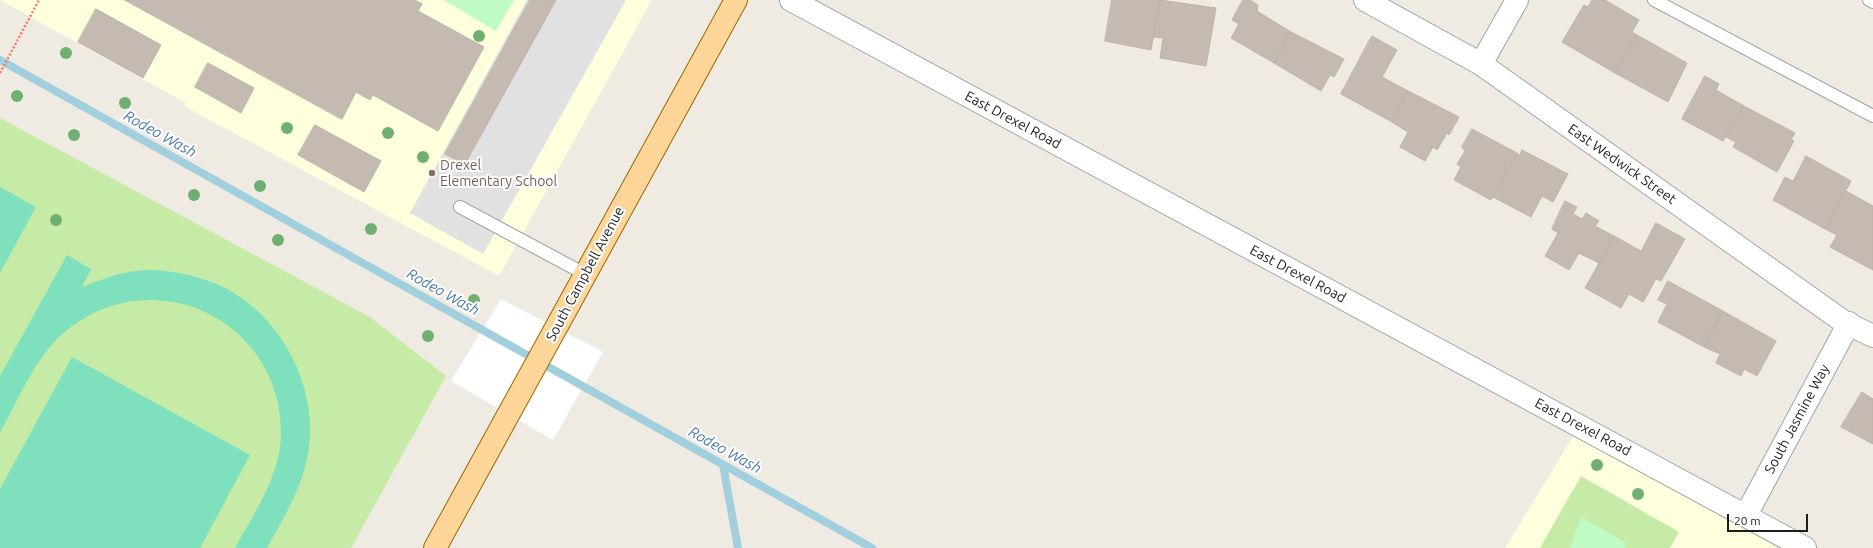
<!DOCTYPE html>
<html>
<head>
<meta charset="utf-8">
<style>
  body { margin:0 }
  #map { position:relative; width:1873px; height:548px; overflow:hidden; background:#efebe3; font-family:Ubuntu,sans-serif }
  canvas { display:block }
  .scale { position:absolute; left:1727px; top:514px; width:81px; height:18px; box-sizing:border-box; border:2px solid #1d1d1d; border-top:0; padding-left:5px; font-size:12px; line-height:14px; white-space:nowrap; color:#1d1d1d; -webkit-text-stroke:3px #fff; paint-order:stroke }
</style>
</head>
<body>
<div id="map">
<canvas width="1873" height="548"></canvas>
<div class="scale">20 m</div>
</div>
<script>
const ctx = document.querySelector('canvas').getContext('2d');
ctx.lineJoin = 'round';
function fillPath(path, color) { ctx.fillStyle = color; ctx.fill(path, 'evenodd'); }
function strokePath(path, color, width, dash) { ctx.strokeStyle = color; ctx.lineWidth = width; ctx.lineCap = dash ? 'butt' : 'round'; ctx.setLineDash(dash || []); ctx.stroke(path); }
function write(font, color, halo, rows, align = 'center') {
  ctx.font = font + ' Ubuntu,sans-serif'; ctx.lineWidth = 4; ctx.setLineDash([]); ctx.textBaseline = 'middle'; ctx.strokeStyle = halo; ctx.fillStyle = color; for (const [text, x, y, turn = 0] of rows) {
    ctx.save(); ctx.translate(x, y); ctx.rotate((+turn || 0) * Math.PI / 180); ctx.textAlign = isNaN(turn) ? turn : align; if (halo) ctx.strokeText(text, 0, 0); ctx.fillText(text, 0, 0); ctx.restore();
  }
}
fillPath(new Path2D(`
  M0,0h652l-153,276 -315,-170 2,-3z
  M1574,435l204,113h-273z`), '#feffdc');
fillPath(new Path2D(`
  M0,118l370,199 76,59 -95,172h-351z
  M1581,476l98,56 -9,16h-130z`), '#c6eba7');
fillPath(new Path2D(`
  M444,0h70l-18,31z
  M1581,517l44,25v6h-55z`), '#befbc5');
fillPath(new Path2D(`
  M0,187l36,20 -36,66z
  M67,255l24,14 -9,18c23,-9 45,-18 70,-17 25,1 51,7 73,18 53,27 88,90 85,148 -2,42 -23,76 -43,112h-32c19,-35 44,-70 46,-111 3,-111 -118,-176 -209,-111 -35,25 -52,71 -72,107v-57z
  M72,357l178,98 -50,93h-200v-59z`), '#7ee0bd');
fillPath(new Path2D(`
  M527,0h99l-143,254 -73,-41z`), '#e1e1e1');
fillPath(new Path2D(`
  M501,299l102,53 -50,88 -102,-59z`), '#fff');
strokePath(new Path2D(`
  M0,60l872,488
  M723,465l15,83`), '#a2cfde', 8);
const building = new Path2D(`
  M125,0h290l7,4 -4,7 66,36 -46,84 -65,-36 -3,5 -14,-8 -14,27z
  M530,0h26l-91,164 -20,-10z
  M1112,0h48l-9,50 -46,-9z
  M1160,0l56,8 -10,58 -46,-8 3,-20 -10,-1z
  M1243,0h7l8,5 -1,6 34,21 -17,31 -43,-25 8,-14 -7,-4z
  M1592,0h13l34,20 -7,12 5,3 -22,38 -53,-31 22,-37 4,2z
  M96,9l65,36 -18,33 -65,-36z
  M1291,32l53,27 -10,18 -4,-2 -9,16 -47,-28z
  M1637,35l50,28 -19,39 -53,-29z
  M1372,36l25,14 -15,27 26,14 -16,31 -51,-28z
  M208,63l46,25 -13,25 -46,-26z
  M1705,76l14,8 -3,6 28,16 -21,35 -41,-22z
  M1408,91l51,26 -10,18 -2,-2 -10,17 -4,-3 -8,14 -25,-14 8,-15 -16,-10z
  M1744,106l51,27 -4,7 3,1 -17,31 -44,-25 3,-5 -10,-5z
  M315,125l66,36 -17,31 -66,-37z
  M1472,129l45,24 -26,47 -37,-20 7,-13 -4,-3 8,-13 -3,-4z
  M1522,150l46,24 -15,28 -11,-6 -11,21 -38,-20 24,-44 3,2z
  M1806,156l45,25 -26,48 -52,-29 12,-23 8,4z
  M1846,191l27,15v64l-43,-23 7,-12 -12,-6z
  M1565,201l12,6 -4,7 9,5 4,-6 13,8 -4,5 19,10 -15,27 -20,-10 -10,17 -24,-14 13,-23 -6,-4z
  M1656,223l29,16 -24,42 -5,-2 -13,23 -14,-8 -8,14 -36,-20 29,-52 27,15z
  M1668,281l55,30 -19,36 -46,-25 9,-18 -9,-4z
  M1723,311l53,30 -19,35 -13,-7 -3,7 -25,-13 4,-9 -16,-7z
  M1862,392l11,7v45l-32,-17z`);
fillPath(building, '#c4bab2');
strokePath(building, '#c1b2a5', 1);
const service = new Path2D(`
  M1654,0l219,116
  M1869,0l4,2
  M460,207l125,67`);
const minor = new Path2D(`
  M1365,0l116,64 363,258 29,14
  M1481,64l36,-64
  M1746,515l103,-192`);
const tertiary = new Path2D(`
  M791,0l1014,548`);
const primary = new Path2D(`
  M435,548l301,-548`);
strokePath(service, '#a4a4a4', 14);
strokePath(minor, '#a4a4a4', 24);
strokePath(tertiary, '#a4a4a4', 24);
strokePath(primary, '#976900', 24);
strokePath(new Path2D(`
  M0,73l39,-73`), '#fd7a66', 2.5, [2, 2]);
strokePath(service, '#fff', 12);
strokePath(minor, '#fff', 22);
strokePath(tertiary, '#fff', 22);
strokePath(primary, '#fed599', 22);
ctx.fillStyle = '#70af72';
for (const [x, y] of [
  [479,36],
  [66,53],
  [17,96],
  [125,103],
  [287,128],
  [388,133],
  [74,135],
  [423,157],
  [260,186],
  [194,195],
  [56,220],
  [371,229],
  [278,240],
  [474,300],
  [428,336],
  [1597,465],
  [1638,494]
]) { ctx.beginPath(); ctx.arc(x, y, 6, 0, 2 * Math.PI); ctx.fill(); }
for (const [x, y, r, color] of [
  [432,173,4,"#8d6e63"]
]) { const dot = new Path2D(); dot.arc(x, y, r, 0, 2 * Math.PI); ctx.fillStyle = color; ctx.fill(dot); strokePath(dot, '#fff', 1.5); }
write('14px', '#1d1d1d', '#fff', [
  ["East Drexel Road",1013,120,28],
  ["East Wedwick Street",1622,164,35],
  ["South Campbell Avenue",585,274,-62],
  ["East Drexel Road",1298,274,28],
  ["South Jasmine Way",1797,419,-62],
  ["East Drexel Road",1583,427,28]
]);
write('14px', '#785e54', '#fff', [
  ["Drexel",440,165],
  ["Elementary School",440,181]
], 'left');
write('italic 15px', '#4778af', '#fff', [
  ["Rodeo Wash",160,134,29],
  ["Rodeo Wash",443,292,29],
  ["Rodeo Wash",725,450,29]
]);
</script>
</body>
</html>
